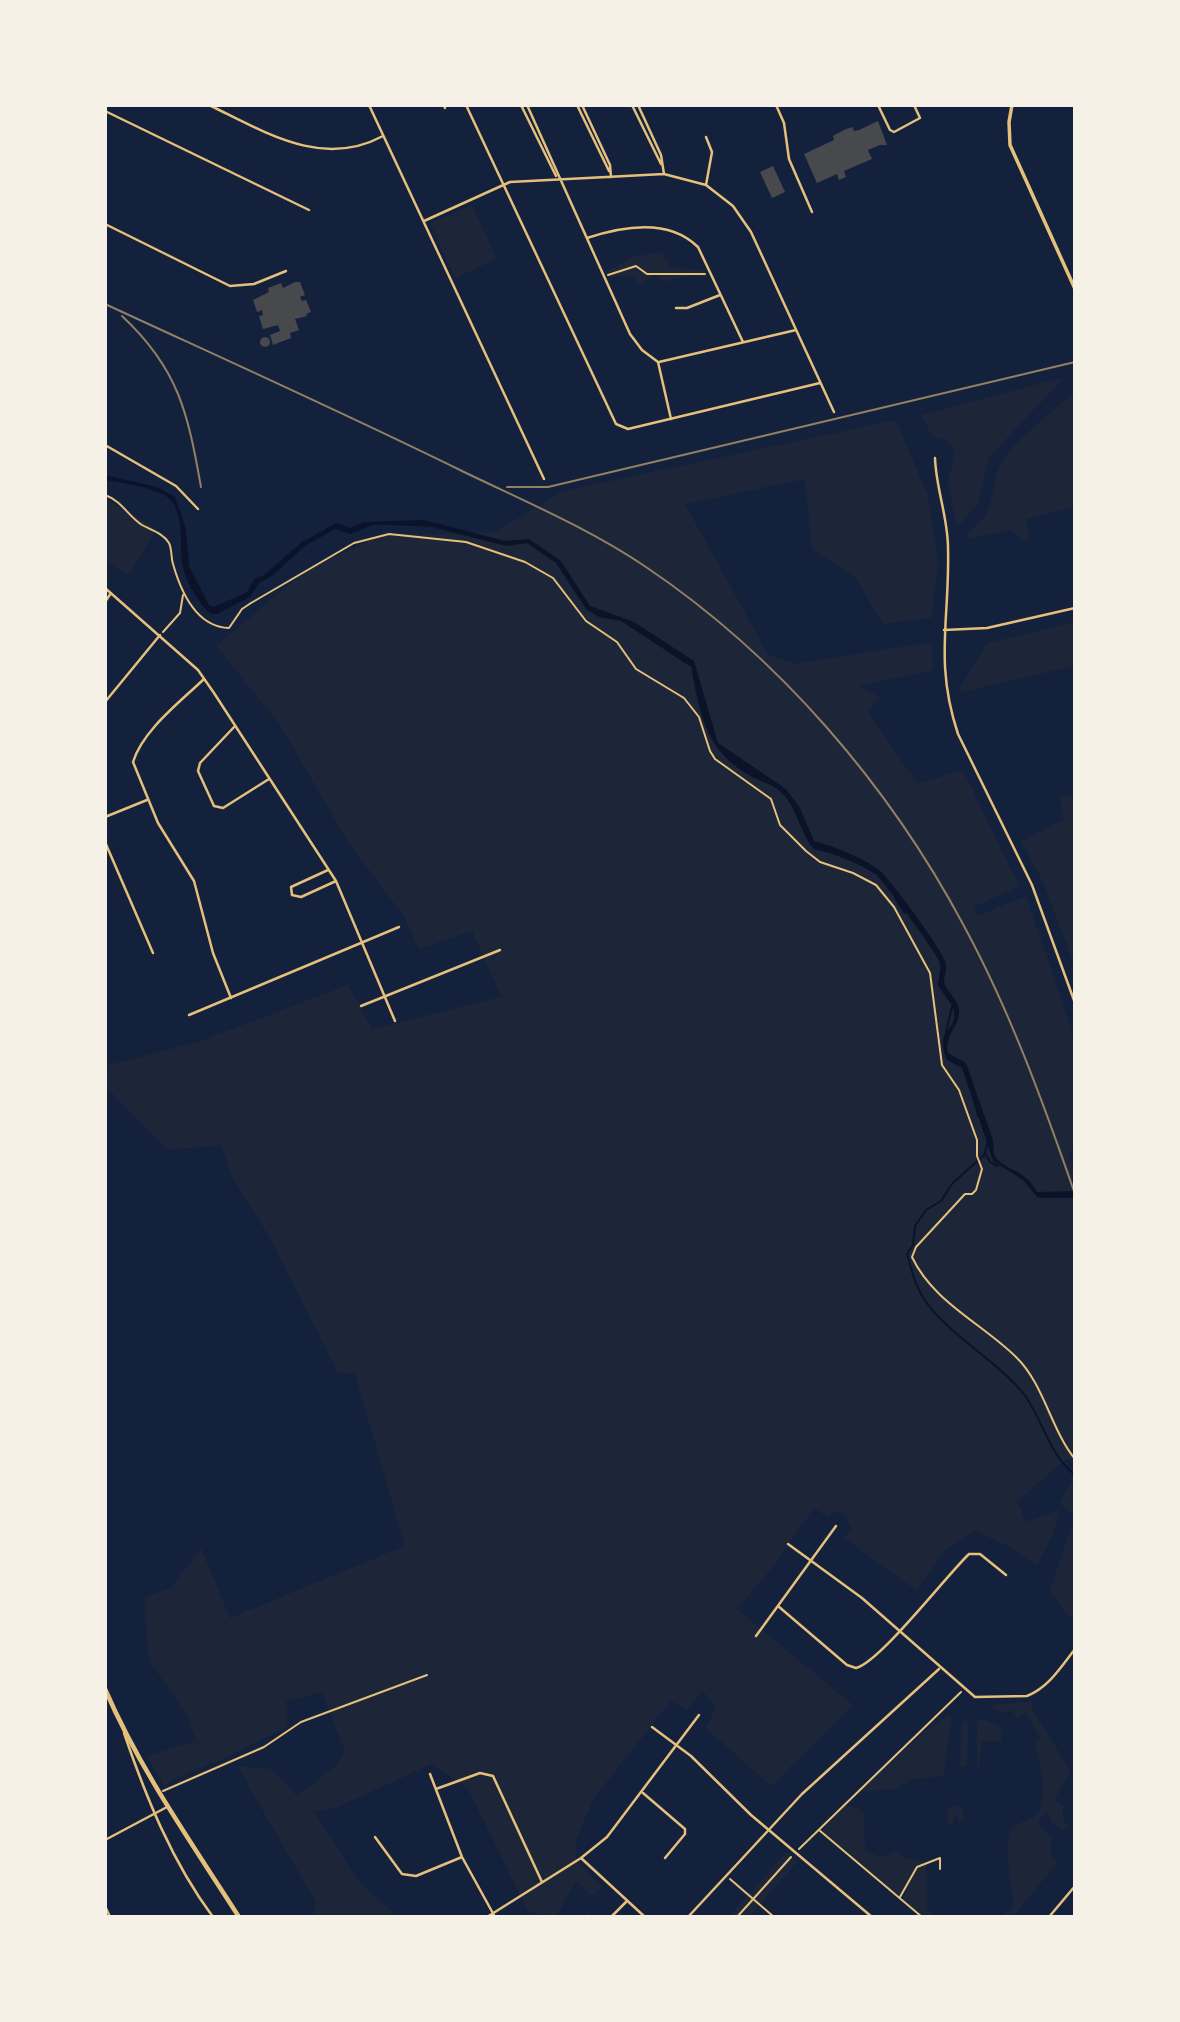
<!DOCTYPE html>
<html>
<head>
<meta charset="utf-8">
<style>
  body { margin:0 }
  #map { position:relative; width:1180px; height:2022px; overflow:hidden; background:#14213d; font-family:"PT Sans",sans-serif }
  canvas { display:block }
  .frame { position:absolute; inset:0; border:107px solid #f6f1e7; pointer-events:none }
</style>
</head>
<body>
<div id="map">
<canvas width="1180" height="2022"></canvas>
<div class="frame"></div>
</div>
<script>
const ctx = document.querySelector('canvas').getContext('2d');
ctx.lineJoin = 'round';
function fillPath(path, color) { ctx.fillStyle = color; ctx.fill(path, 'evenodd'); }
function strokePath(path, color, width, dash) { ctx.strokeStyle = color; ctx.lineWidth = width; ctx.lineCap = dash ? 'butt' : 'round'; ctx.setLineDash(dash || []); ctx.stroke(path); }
fillPath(new Path2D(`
  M472,205l25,54 -42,19 -25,-55z
  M661,252l10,15 33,4 4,6 -19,-1 -25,6 -9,-7 -16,10 -6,-9 -4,2 -3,-3 -18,3 -2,-6 26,-15z
  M1065,377l-76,80 -11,46 -21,25 -9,-45 7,-31 -10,-13 -13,-2 -10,-22z
  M1075,391v116l-49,12 4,21 -6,2 -13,-12 -42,9 -3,-6c37,-24 19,-45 38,-75 11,-17 54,-51 71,-67z
  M896,420l32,76 10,68 -7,54 -48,6 -28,-47 -43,-28 -7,-70 -120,25 83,150 27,10 137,-22 1,28 -74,16 21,11 -12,16 50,71 45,-14 56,116 -45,21 3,9 49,-20 49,145v99l-6,16 6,11v292h-8l-50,42 9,21 33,-12 -5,22 -17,33 -25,-17 -37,-17 -30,20 -29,39 -72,-52 8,-9 -8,-15 -10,-3 -7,6 -13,-9 -43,61 -34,40 116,96 -82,81 -65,-58 10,-20 -14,-18 -15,20 -16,-9 -77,97 -18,42v21l26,25 -10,10 -16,-16 -20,37h-16l-8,-6 -3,2 -61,-124 -37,-25 -93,43 -24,5 45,70 39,35h-85l3,-15 -79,-136 35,3 25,27 39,-30 9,-14 -23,-60 -36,9 1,26 -62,31 -52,21 -9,8 -17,-31 49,-15 -9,-25 -38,-56 -5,-62 27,-10 30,-40 29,70 175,-72 -50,-172 -17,-1 -68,-135 -37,-60 -12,-33 -53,5 -63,-64v-20l96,-25 147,-56 24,44 129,-32 -29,-66 -53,18 -16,-34 -55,-73 -69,-119 -63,-77 91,-76 71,-34 117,-4 68,-41z
  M105,498l51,31 -27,46 -24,-14z
  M1075,622v44l-118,27 30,-50z
  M1075,794v172l-32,-84 -22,-41 42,-21 -2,-23z
  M1075,1477v142l-7,-3 -18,-25 25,-75 -16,-13z
  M1033,1701l-2,6 40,65 -17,28 9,6v13l6,9 -5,2 -11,-5 -6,-14 -8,9 1,7 12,9 -2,18 8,8 -45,55h-14l14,-8c0,-27 -10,-54 -3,-79 7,-8 24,-10 29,-19 10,-18 -1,-49 -4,-69l6,-3 -15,-26 -9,5 -5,-7 8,-3 -16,4 -10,-2 -3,-5z
  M949,1715l3,3 -9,58 -30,3 -19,10 -36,3 68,-62z
  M982,1719l20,8 -1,15 -19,-1 -5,36v-56z
  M966,1720l3,4 -2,41 -4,3 -3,-3 2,-41z
  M844,1805l15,4 5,5 1,36 15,7 18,-7 5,7 22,5 -10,6 -14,26h-5l-74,-63z
  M958,1806h4l2,15 -5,1 -1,-6 -4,1 -1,7h-6l1,-15z
  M786,1852l11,10 -48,55h-20z
  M926,1864l1,44 9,9h-12l-21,-18 14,-30z`), '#1d2539');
fillPath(new Path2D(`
  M105,475l52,12 18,10 11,32 3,37 20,39 5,2 33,-15 7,-13 10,-4 38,-33 35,-19 13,5 14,-6 60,-2 81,21 24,-2 32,22 29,45 44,16 60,39 24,82 68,46 14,19 14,33c20,5 47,16 64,28 10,7 63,79 67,92 2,6 0,14 -1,21 3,11 15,17 15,29 0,17 -15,24 -11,42l18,10 27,77 1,15c12,18 30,12 43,37l38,-1v7h-37l-15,-18 -30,-19 -31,-93 -15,-8c-13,-32 9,-27 7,-47 0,-8 -12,-20 -16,-28 1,-7 3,-16 2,-22 -1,-7 -58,-85 -65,-89 -18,-12 -40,-20 -61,-25 -14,-16 -17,-41 -32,-56 -10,-10 -22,-11 -33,-18 -44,-25 -49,-62 -58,-108l-70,-46 -22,-4 -13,-8 -30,-46 -29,-20 -21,3 -74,-19 -40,-2h-20l-22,9 -15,-5 -30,17 -33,30 -13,7 -9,14 -33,17h-6c-13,-11 -24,-30 -28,-47 -5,-20 4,-60 -19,-72 -18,-9 -40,-12 -59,-15z`), '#0b132b');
strokePath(new Path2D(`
  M327,529l10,-4
  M895,898l10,15
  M946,1032l6,-25
  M974,1098l4,18
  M985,1153l2,-9
  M985,1153l5,9 8,4
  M985,1154l-33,30 -11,17 -15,9 -11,16 -2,19 -6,9c4,12 6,25 12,36 16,36 77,69 104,103 19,24 26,62 52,82`), '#0b132b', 2);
fillPath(new Path2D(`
  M878,121l9,24h-7l-12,5 4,9 -28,12 2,6 -7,3 -2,-6 -20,9 -13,-29 30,-14 -1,-4 11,-6 8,-3 2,4 5,-1z
  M773,166l12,26 -13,6 -12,-26z
  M295,282h5l5,13 -5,2 2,4 4,-1 5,12 -5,2 1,2 -12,3 4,11 -9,3 1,5 -18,7 -3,-10 10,-4 -2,-6 -15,4 -4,-13 4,-1 -1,-5 -5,2 -4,-12 16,-8 -1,-4 13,-5 2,5z
  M260 342a5 5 0 1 1 10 0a5 5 0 1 1-10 0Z`), '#48494c');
strokePath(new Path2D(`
  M608,275l28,-9 11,8h58
  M105,495c17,6 23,21 37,30 9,5 21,8 27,18 3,6 2,15 4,21 8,28 23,63 56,64l13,-19 9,-6 103,-60 35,-9 77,8 59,20 28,16 33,43 31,21 19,27 48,29 15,19 11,34 5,8 56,40 9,26 26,26 14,11 33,11 23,12 18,22 36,66 12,92 17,25 18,50v16l5,13 -6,21 -4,4h-7l-49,53 -4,10c21,45 71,67 104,100 28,27 35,73 59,102
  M163,632l17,-19 3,-18
  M163,1791l101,-44 37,-25 126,-47
  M819,1830l103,87
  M799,1849l162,-157
  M730,1879l44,38
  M900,1897l17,-30 23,-9v11
  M737,1917l54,-60`), '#e5c07b', 2);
strokePath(new Path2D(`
  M209,105c56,27 113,64 174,31
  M369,105l175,374
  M444,105l1,3
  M466,105l150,319 12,5 192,-46
  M521,105l35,71
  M527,105l103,229 12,16 16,12 13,57
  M577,105l32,66
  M582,105l28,60 1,12
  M632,105l29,59
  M638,105l23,50 3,19
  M776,105l8,18 5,36 23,53
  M878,105l12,25 4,2 26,-14 -6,-13
  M105,111l204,99
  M706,137l6,15 -6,33
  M424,221l86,-39 154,-8 42,11 27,21 18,26 83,180
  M105,224l125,62 24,-2 32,-13
  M587,238c36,-12 82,-20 111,9l45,95
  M676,308h11l33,-13
  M659,362l137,-32
  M105,445l71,41 22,23
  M935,458c1,31 13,59 13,90 2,71 -14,114 10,186l74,151 43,118
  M105,588l93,82 16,23 122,188 59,140
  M105,602l6,-9
  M944,630l43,-2 88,-20
  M204,679c-24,23 -61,51 -71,83l25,61 36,58 19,72 18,45
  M105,702l55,-67
  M235,726l-35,37 -2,8 16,35 9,2 46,-29
  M105,817l42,-17
  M105,842l48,111
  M328,870l-37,17 1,8 9,2 35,-16
  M361,1006l139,-56
  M189,1015l210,-88
  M788,1544l74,54 113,99 52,-1c22,-9 34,-29 48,-47
  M778,1606l69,59 9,3c24,-6 90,-92 113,-114h11l26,21
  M756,1636l80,-110
  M652,1727l39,29 60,59 121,102
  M124,1733c22,64 48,129 89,184
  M430,1774l32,83 33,60
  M436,1789l44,-16 13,3 49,106
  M643,1793l42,36v5l-20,24
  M375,1837l27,37 14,2 46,-19
  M105,1840l62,-33
  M581,1858l64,59
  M105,1906l5,11
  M588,1916l2,1
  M487,1917l94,-59 26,-21 92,-122
  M611,1917l16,-16
  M688,1917l114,-123 137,-125
  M1049,1917l26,-31`), '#e5c07b', 2.5);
strokePath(new Path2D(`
  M1012,105l-3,17 1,23 65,144`), '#e5c07b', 3.5);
strokePath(new Path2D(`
  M105,1689c35,81 86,153 134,228`), '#e5c07b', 4.5);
strokePath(new Path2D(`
  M105,304c119,55 239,109 357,167 62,30 126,57 184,96 132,89 243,218 318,359 46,85 79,176 111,268
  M122,316c57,53 66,98 79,171
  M507,487h41l527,-125`), '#918062', 2);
</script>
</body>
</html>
